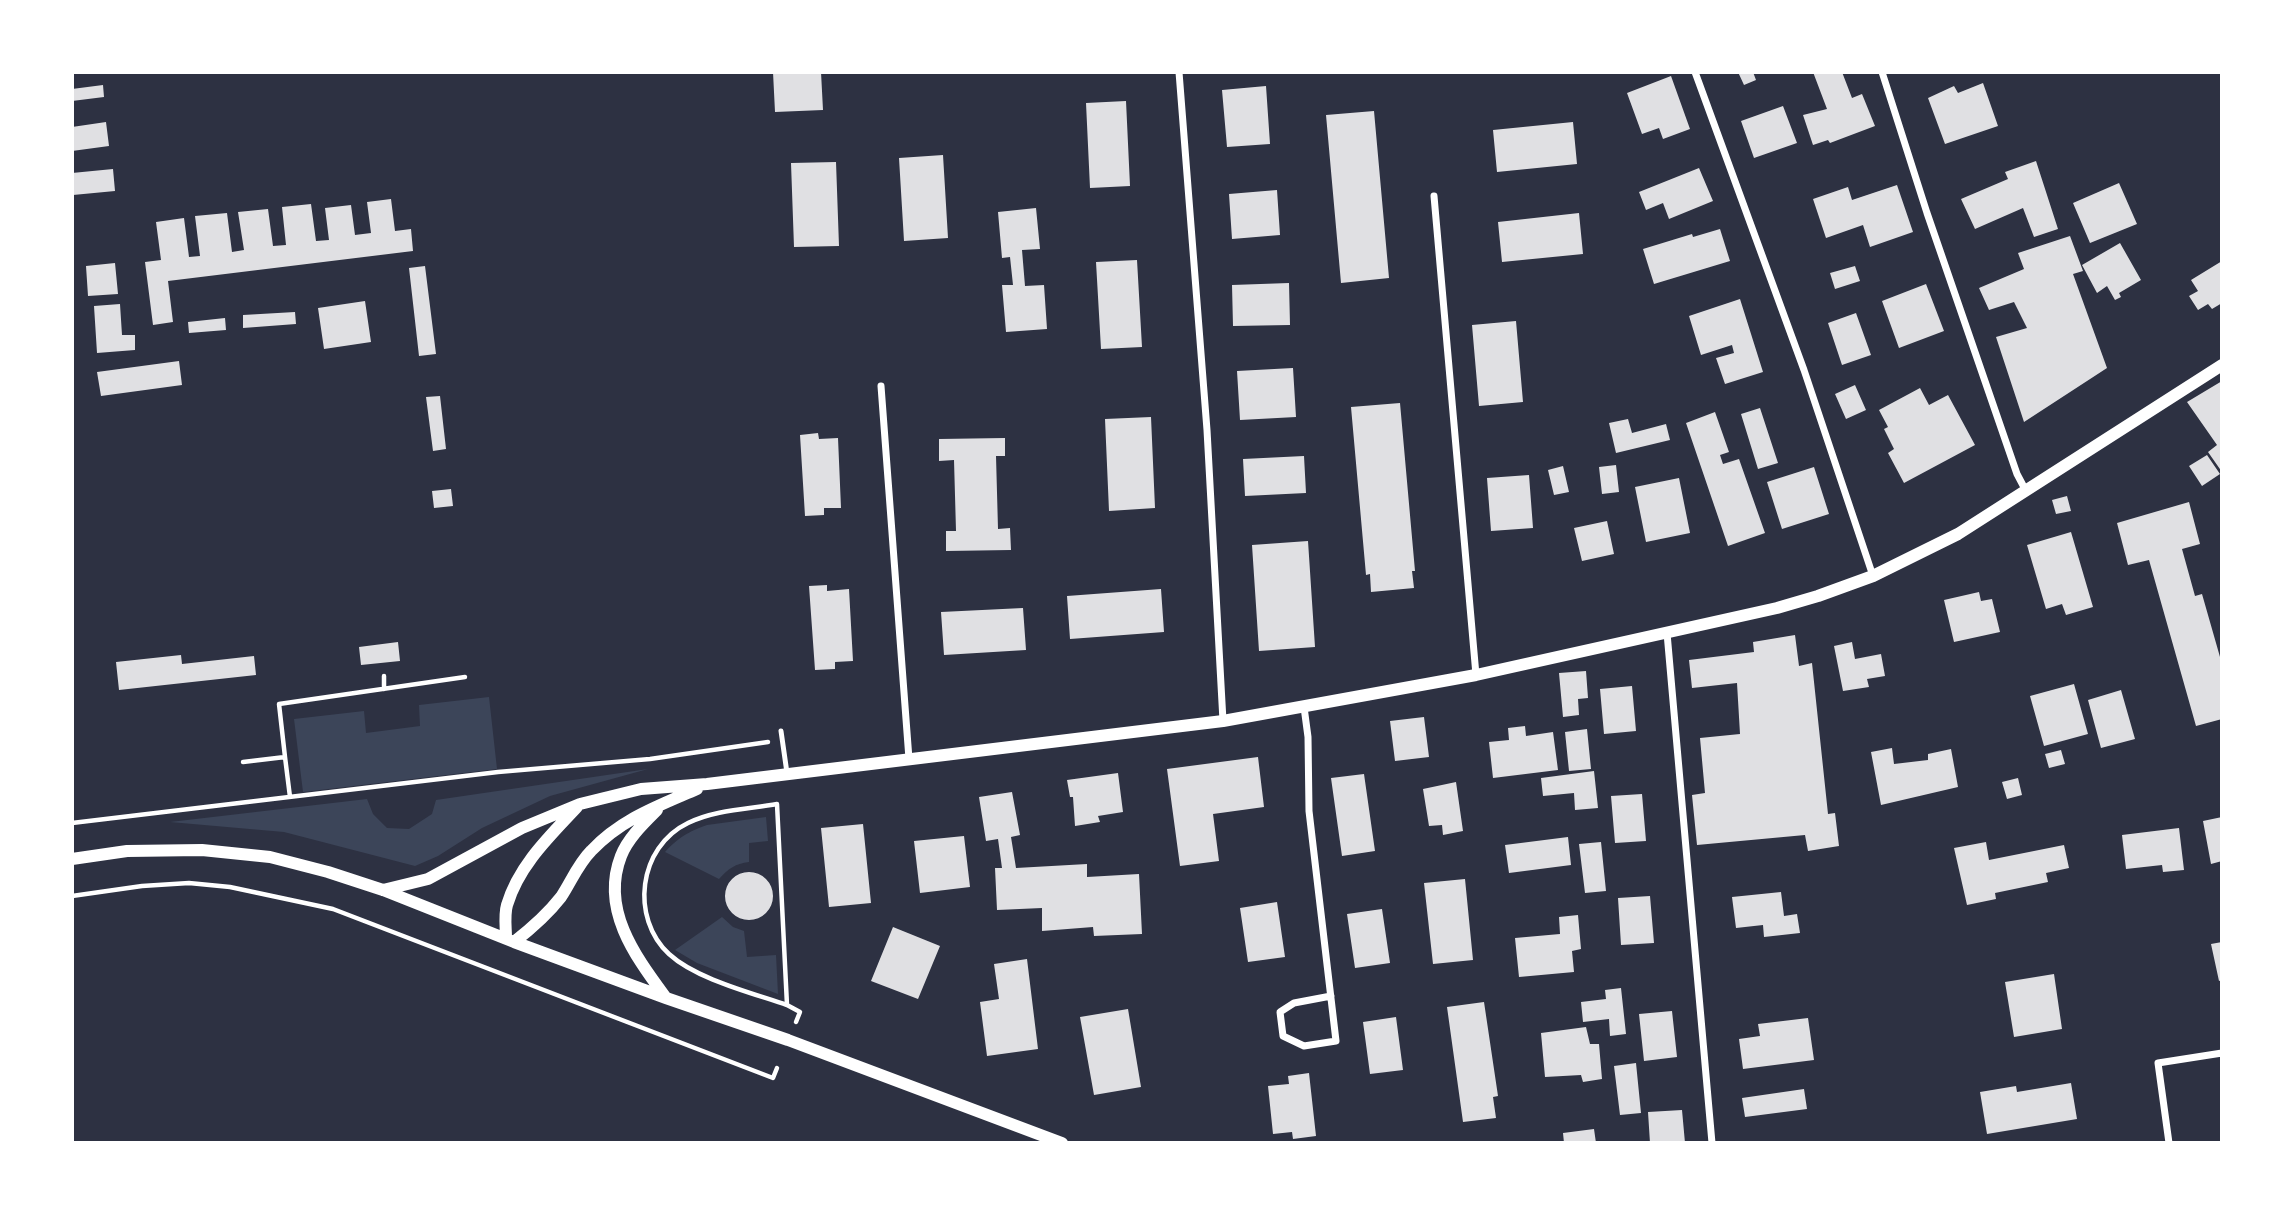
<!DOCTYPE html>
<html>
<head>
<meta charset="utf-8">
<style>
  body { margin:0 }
  #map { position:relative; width:2294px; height:1215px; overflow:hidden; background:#2d3142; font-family:Overpass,sans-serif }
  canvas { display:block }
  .frame { position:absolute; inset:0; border:74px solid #fff; pointer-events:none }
</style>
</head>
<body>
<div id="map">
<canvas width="2294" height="1215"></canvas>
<div class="frame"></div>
</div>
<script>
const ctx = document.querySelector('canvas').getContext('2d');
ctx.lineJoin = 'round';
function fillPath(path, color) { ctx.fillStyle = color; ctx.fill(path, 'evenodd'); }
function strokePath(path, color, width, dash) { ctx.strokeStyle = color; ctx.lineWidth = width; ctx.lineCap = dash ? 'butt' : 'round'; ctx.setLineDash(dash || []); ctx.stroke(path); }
fillPath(new Path2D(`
  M489,697l8,72 -194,23 -9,-73 70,-8 2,22 54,-7 -1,-21z
  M648,769l-98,27 -68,32 -44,28 -23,10 -131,-34 -114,-10 197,-23 6,15 14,14 22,1 23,-15 4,-14z
  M766,817l2,24 -19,2v19c-14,2 -20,6 -30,17l-54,-27c14,-15 23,-20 42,-27z
  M722,917l11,10 11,4 3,26 29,-2 2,39 -81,-31 -22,-13z`), '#3c4559');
fillPath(new Path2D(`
  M773,72h48l2,38 -48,2z
  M1738,72h15l3,8 -12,5z
  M1813,72h29l10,26 10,-4 13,32 -45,17 -2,-3 -15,5 -10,-30 24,-6z
  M1671,76l19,53 -27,10 -4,-11 -17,6 -15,-41z
  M1983,83l15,43 -53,18 -17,-46 26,-12 4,7z
  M103,85l1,12 -32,4v-12z
  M1266,86l4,58 -43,3 -5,-57z
  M1126,101l4,85 -40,2 -4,-85z
  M1783,106l14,37 -43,15 -13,-37z
  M1374,111l15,167 -48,5 -15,-168z
  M106,122l3,24 -37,5v-24z
  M1573,122l4,42 -80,8 -4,-42z
  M943,155l5,83 -44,3 -5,-83z
  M2036,161l22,68 -24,8 -11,-29 -48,21 -14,-30 47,-20 -3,-7z
  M836,162l3,84 -45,1 -3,-84z
  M1699,168l14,33 -44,18 -6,-16 -17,7 -7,-18z
  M113,169l2,22 -42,4 -1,-22z
  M2119,183l18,41 -47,19 -17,-40z
  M1897,185l16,47 -43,15 -7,-22 -37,13 -13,-39 35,-12 4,13z
  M1277,190l3,45 -48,4 -3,-45z
  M391,199l4,32 16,-2 2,22 -245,30 5,41 -20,3 -8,-63 16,-2 -5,-38 28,-4 5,39 11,-1 -5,-40 32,-3 5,39 12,-2 -6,-38 30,-3 5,37 13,-1 -4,-38 29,-3 5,37 13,-1 -4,-32 26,-3 4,30 16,-2 -4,-31z
  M1036,208l4,41 -18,1 3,36 19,-1 3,44 -41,3 -4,-47h11l-3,-28 -8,1 -4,-46z
  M1579,213l4,41 -81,8 -4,-40z
  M1720,229l10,32 -76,23 -11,-35 49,-15 1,3z
  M2070,236l13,35 -10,3 34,94 -83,54 -28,-85 31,-9 -13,-26 -25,8 -10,-22 45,-19 -6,-16z
  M2120,243l21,37 -22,13 2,4 -6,3 -8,-14 -10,7 -15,-28z
  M1137,260l5,87 -41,2 -5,-87z
  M2222,261v42l-10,6 -4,-5 -10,6 -9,-14 9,-5 -7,-11z
  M115,263l3,31 -30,2 -2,-30z
  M425,266l11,88 -17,2 -10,-88z
  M1855,266l5,15 -25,8 -5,-16z
  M1289,283l1,42 -57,1 -1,-41z
  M1926,284l18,47 -45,17 -17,-47z
  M1740,299l23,73 -38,12 -9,-26 18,-5 -2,-8 -31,10 -12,-39z
  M365,301l6,41 -47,7 -6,-41z
  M120,304l2,31h13v15l-38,3 -3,-47z
  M295,312l1,12 -53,4v-13z
  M1856,313l15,42 -29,10 -14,-42z
  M225,318l1,12 -37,3 -1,-11z
  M1516,321l7,81 -44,4 -7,-81z
  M179,361l3,24 -81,11 -4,-24z
  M1293,368l3,49 -56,3 -3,-49z
  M2222,381v91l-14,-20 9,-7 -30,-43z
  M1855,385l11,25 -20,9 -11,-25z
  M1920,388l9,17 19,-10 27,50 -71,38 -16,-30 6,-4 -10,-20 4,-2 -9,-17z
  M440,396l6,53 -13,2 -7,-54z
  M1400,403l15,168h-3l2,17 -43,4 -1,-18 -4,1 -15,-168z
  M1760,408l18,55 -20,6 -17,-55z
  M1715,412l14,40 -9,3 3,9 16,-5 26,74 -37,13 -42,-123z
  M1151,417l4,91 -46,3 -4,-92z
  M1628,419l4,14 34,-9 4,16 -54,13 -7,-30z
  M818,433l1,6 19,-1 3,70h-17v7l-19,1 -5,-81z
  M1005,438v18h-9l2,73 12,-1 1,22 -65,1v-20h10l-2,-71 -15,1v-22z
  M2207,455l13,19 -18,12 -13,-20z
  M1304,456l2,37 -61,3 -2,-37z
  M1616,465l3,27 -17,2 -3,-27z
  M1563,466l6,26 -15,3 -6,-25z
  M1814,467l15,47 -47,15 -15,-47z
  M1529,475l4,53 -42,3 -4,-53z
  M1679,478l11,55 -44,9 -11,-55z
  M451,489l2,17 -19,2 -2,-17z
  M2067,496l4,15 -15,3 -4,-14z
  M2189,502l11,42 -18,5 13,47 7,-2 20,70v55l-26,7 -47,-166 -21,5 -11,-42z
  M1607,521l7,33 -32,7 -8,-33z
  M2071,532l22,75 -27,8 -4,-11 -16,5 -19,-64z
  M1308,541l7,106 -56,4 -7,-106z
  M827,585v6l22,-2 4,72 -18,1v7l-20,1 -6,-84z
  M1161,589l3,43 -94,7 -3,-43z
  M1979,592l2,9 11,-2 8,33 -46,10 -10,-42z
  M1023,608l3,42 -82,5 -3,-43z
  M1795,635l4,31 13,-3 16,151 7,-1 4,33 -31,5 -3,-16 -108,10 -5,-50 13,-2 -5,-55 40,-4 -3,-51 -45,5 -3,-28 65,-8 -1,-10z
  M398,642l2,19 -39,4 -2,-18z
  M1852,642l3,17 26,-5 4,22 -18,3 2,8 -26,4 -9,-45z
  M181,655l1,9 72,-8 2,19 -137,15 -3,-28z
  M1586,671l2,27 -10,1 1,16 -16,2 -4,-44z
  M2074,684l14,50 -44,12 -14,-50z
  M1632,686l4,45 -32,3 -4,-45z
  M2121,690l14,49 -34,9 -13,-48z
  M1424,717l5,40 -34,4 -5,-40z
  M1525,726l1,10 27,-4 5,38 -65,8 -4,-36 20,-2 -1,-12z
  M1587,729l4,40 -22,2 -4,-39z
  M1892,748l2,16 34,-4v-6l23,-5 7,38 -77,18 -10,-53z
  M2061,750l4,14 -16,4 -4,-14z
  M1258,757l6,50 -51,7 6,47 -39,5 -13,-97z
  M1594,771l4,37 -23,2 -1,-17 -31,3 -2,-18z
  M1118,773l5,39 -25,4 2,6 -25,4 -2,-29h-3l-3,-17z
  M1364,774l11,77 -33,5 -11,-78z
  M2018,778l4,17 -15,4 -5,-17z
  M1456,782l7,49 -20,4 -1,-10 -13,1 -6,-37z
  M1012,792l8,43 -9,2 5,31 71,-4v13l52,-3 3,60 -48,2 -1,-9 -51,4v-23l-45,2 -2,-42h7l-4,-29 -12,2 -7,-44z
  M1642,794l4,47 -31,2 -4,-47z
  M2222,817v44l-11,3 -8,-43z
  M863,824l8,79 -42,4 -8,-79z
  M2179,828l5,42 -21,2 -1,-7 -36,4 -4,-34z
  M964,836l6,51 -50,6 -6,-52z
  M1568,837l3,28 -62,8 -4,-28z
  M1601,842l5,49 -21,2 -6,-49z
  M1986,842l3,18 75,-15 5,23 -23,5 2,9 -53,11 1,6 -29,6 -13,-57z
  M725 896a24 24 0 1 1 48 0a24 24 0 1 1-48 0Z
  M1465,879l8,81 -40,4 -9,-81z
  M1781,892l3,24 13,-2 3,19 -36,4 -1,-12 -27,3 -4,-31z
  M1650,896l4,47 -33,2 -3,-47z
  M1277,902l8,55 -37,5 -8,-54z
  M1382,909l8,54 -35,5 -8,-54z
  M1578,915l3,34 -9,2 2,21 -55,5 -4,-39 45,-4 -1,-17z
  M893,927l47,19 -22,53 -47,-18z
  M2222,942v38l-3,1 -8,-37z
  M1027,959l11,90 -51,7 -7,-54 19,-3 -5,-35z
  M2054,974l8,55 -48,8 -9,-55z
  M1621,988l5,46 -16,2 -1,-17 -26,3 -2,-20 25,-3 -1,-9z
  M1484,1002l14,94 -5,1 3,21 -33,4 -16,-115z
  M1128,1009l13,78 -47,8 -14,-78z
  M1672,1011l5,46 -33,4 -5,-47z
  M1396,1017l7,53 -33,4 -7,-52z
  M1808,1018l6,42 -71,9 -4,-30 21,-3 -2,-12z
  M1586,1027l4,17h9l3,35 -19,3 -2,-7 -36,2 -4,-44z
  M1636,1063l5,50 -21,2 -6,-49z
  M1309,1073l7,63 -23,3 -1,-7 -19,2 -5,-48 21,-2 -1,-8z
  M2071,1083l6,36 -90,15 -7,-42 36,-6 1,6z
  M1804,1089l3,20 -62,8 -3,-19z
  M1682,1110l3,33h-35l-2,-31z
  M1594,1129l2,14h-32l-1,-10z`), '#e0e0e3');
strokePath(new Path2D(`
  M384,676v13
  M285,757l-6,-53 186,-27
  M243,762l42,-5 5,40
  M72,823l426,-51 152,-13 118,-17
  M72,896l70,-10 47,-3 41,4 103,22 440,169 4,-10
  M787,1005l-10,-201c-29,5 -63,6 -89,19 -50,24 -58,95 -19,131 27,25 83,39 118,51l13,7 -4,10`), '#fff', 4.5);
strokePath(new Path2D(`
  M781,731l6,42`), '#fff', 5);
strokePath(new Path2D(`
  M1179,72l28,358 16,291
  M1695,72l109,298 69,206
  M1882,72l45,141 90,261 9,17
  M1434,196l42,479
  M881,386l28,373
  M1667,633l45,510
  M1304,707l4,30 1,74 27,230 -32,5 -21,-10 -3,-24 14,-9 37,-7
  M2169,1143l-11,-80 64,-10`), '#fff', 7);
strokePath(new Path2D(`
  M657,810c-13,13 -29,28 -36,46 -21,54 15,101 45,142
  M72,859l55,-8 75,-1 68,7 58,15 55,18 131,52 152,56 122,42 274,103
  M383,890l45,-11 94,-51 58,-24 61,-15 66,-5 516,-63 253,-46 301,-67 41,-12 55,-20 85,-42 264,-169
  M506,938c0,-10 -2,-23 1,-33 12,-40 43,-69 70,-98
  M514,942c18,-14 33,-27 47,-45 10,-15 17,-33 30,-46 30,-32 67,-45 106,-62`), '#fff', 12);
</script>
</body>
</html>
